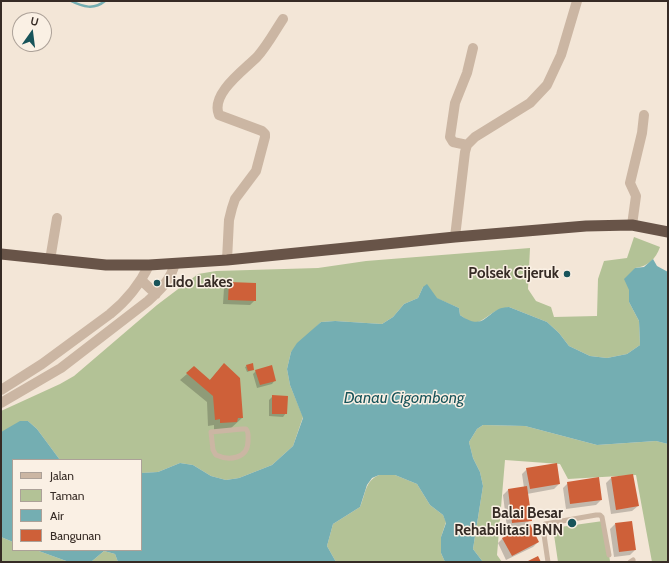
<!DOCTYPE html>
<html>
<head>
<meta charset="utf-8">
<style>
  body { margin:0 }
  #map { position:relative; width:669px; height:563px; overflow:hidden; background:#f3e6d7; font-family:Cabin,sans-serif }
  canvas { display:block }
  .frame { position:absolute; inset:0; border:2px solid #362b25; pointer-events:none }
  .legend { position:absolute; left:12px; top:459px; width:130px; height:92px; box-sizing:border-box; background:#faf0e4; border:1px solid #aca198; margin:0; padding:5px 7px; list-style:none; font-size:12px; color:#362b25 }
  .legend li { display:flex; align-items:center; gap:8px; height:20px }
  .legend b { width:20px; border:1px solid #aca198 }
  .north { position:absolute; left:12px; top:12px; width:40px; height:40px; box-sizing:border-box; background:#faf0e4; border:1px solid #aca198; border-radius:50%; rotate:14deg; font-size:11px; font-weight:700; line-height:16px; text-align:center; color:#362b25 }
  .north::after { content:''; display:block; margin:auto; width:14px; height:18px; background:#18545a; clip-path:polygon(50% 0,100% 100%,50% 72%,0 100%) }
</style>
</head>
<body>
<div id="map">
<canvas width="669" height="563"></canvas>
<div class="frame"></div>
<ul class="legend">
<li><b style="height:5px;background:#cbb6a3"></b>Jalan</li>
<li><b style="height:11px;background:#b3c296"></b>Taman</li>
<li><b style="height:11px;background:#74aeb2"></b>Air</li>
<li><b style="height:11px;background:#ce6039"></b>Bangunan</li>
</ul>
<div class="north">U</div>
</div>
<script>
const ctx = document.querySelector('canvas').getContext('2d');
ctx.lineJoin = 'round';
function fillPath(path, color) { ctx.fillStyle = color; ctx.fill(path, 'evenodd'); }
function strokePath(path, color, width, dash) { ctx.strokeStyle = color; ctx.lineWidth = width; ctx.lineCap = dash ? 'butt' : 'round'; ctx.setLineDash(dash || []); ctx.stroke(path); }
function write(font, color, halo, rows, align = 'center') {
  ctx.font = font + ' Cabin,sans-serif'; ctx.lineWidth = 3; ctx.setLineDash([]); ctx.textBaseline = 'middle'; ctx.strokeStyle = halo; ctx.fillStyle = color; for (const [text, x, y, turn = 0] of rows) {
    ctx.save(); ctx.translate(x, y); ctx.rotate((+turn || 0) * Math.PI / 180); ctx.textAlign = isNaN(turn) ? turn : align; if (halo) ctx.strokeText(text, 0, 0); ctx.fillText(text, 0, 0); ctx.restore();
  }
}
fillPath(new Path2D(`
  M634,237l26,10c-4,12 -13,20 -25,21l-6,22v12l10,19 1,24 -13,9 -20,4 -17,-2 -21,-10 -10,-13 -12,-11 -38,-15c-5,1 -11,3 -15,5 -16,10 -17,16 -34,3l-1,-7 -23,-10 -13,-11 -5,11 -14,6 -11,13 -11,7 -47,-3 -14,1 -30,30 -4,17 3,16 13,32 -10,29 -21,19 -33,13 -13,2 -15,-4 -18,-11 -13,-2 -22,9 -16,1h-1v-13h-81l-23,-31 -9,-8 -27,11v-21l59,-27 14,-8 83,-71 41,-31 18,-3 102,-3 48,-7 164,-13 -2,41 8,12 15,6 3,10 43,-1 1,-37 6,-18 23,-3z
  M483,425l42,1 72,19 59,-4 12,3v118h-16l-16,-87 -68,4 -8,-15 -55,-4 -8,95 5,7h-19l-10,-13 10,-63 -3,-14 -7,-14 -4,-16 8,-13z
  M379,475h16l22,9 13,21 13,10 3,7 -5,15v16l4,9h-109l-9,-16 6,-22 27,-17c6,-14 5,-26 19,-32z
  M603,521l7,40 -52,1 -5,-34z
  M1,537l12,5v8h23l33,12h-68z
  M104,551l11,3 3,8h-27z`), '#b3c296');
fillPath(new Path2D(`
  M653,259l4,7 11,6v172l-12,-3 -59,4 -72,-19 -42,-1 -6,4 -8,13 4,16 7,14 3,14 -10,63 10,13h-38l-4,-9v-16l5,-14 -3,-8 -13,-10 -13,-21 -22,-9h-16l-7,3 -5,7 -7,22 -27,17 -6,22 9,16h-218l-3,-8 -11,-3 -13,11h-22l-33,-12h105v-77l17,-1 22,-9 13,2 18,11 15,4 13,-2 33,-13 21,-19 10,-28 -13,-33 -3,-16 4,-17 6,-9 24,-21 14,-1 47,3 11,-7 11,-13 14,-6 5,-11 4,-3 10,14 22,10 1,7c27,19 26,-8 49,-8l38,15 12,11 10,13 21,10 17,2 20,-4 13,-9 -1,-24 -10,-19v-12l-5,-11 11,-11 9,-1z
  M20,421h8l9,8 23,31h-47v82l-12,-5v-105z`), '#74aeb2');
fillPath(new Path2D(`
  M229,283l26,1v16l-5,5 -27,-1 1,-16z
  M247,366l6,4 -6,2 -2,-5z
  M256,371l19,9 -3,4 -15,4 -4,-14z
  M217,372l25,46 -12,11 -16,1v-5l-6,1 -1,-24 -27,-22 7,-6 22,7z
  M273,396l13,17 -3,4 -14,-1v-16z
  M556,464l3,20 -5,5 -27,5 3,26 -5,5 -18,3 -4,-33 5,-5 16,-2 -2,-14 5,-5z
  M611,478l27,28 -6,5 -21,3 -5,-31z
  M568,483l33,17 -5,5 -30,4 -3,-21z
  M615,524l20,26 -5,5 -16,2 -4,-28z
  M503,538l35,4 -5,5 -27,13 -8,-17z`), '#0003');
strokePath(new Path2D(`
  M71,1c12,6 23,9 34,0`), '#74aeb2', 2.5);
fillPath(new Path2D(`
  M229,282l27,1v18l-28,-1z
  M224,363l16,15 3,40h-5l-1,4 -17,1v-4l-5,1 -2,-24 -27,-23 8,-7 16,14z
  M253,363l1,7 -6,1 -2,-6z
  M272,365l4,16 -16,4 -5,-15z
  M272,395l16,1 -1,18h-15z
  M557,463l3,21 -30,5 -4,-21z
  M633,474l6,32 -23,4 -5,-33z
  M599,477l3,23 -32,4 -3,-22z
  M527,486l5,35 -20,2 -4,-34z
  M632,521l4,29 -17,2 -4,-29z
  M530,524l9,18 -27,14 -10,-18z
  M538,556l3,6h-15z`), '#ce6039');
strokePath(new Path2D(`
  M242,429h4c3,3 2,8 2,12 0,18 -19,20 -32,14l-3,-5 -2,-18z
  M548,562l-5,-34 2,-4 51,-9h4l2,2 7,38
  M630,562l3,-2`), '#cbb6a3', 5);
strokePath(new Path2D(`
  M467,145l-14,-3 -3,-5 5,-34 12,-30 6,-25
  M632,225l4,-29 -6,-13 12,-50 2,-18
  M455,237l10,-85 2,-7 8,-8 55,-34 17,-18 14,-30 16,-54
  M50,260l7,-42
  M227,260l2,-40 3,-12 3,-9 21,-28 9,-34v-3l-3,-3 -43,-16c-9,-21 25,-45 38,-58 10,-11 18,-26 26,-38
  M141,280l15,14
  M1,390l41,-26 68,-50c16,-13 30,-30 39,-49
  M1,403l60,-35 87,-67c12,-11 23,-21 27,-38`), '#cbb6a3', 10);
strokePath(new Path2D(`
  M1,254l105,11h43l78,-5 228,-23 131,-11 46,-1 36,7`), '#685448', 11);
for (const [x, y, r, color] of [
  [567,274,4,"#18545a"],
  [157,283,4,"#18545a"],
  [572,523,5,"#18545a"]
]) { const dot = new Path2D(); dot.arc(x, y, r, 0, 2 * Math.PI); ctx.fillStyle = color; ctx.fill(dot); strokePath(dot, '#faf0e4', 1.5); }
write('bold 15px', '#362b25', '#faf0e4', [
  ["Polsek Cijeruk",559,274],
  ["Lido Lakes",165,283,"left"],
  ["Balai Besar",563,514],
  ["Rehabilitasi BNN",563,531]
], 'right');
write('italic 16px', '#18545a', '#faf0e4', [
  ["Danau Cigombong",404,398]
]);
</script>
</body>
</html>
